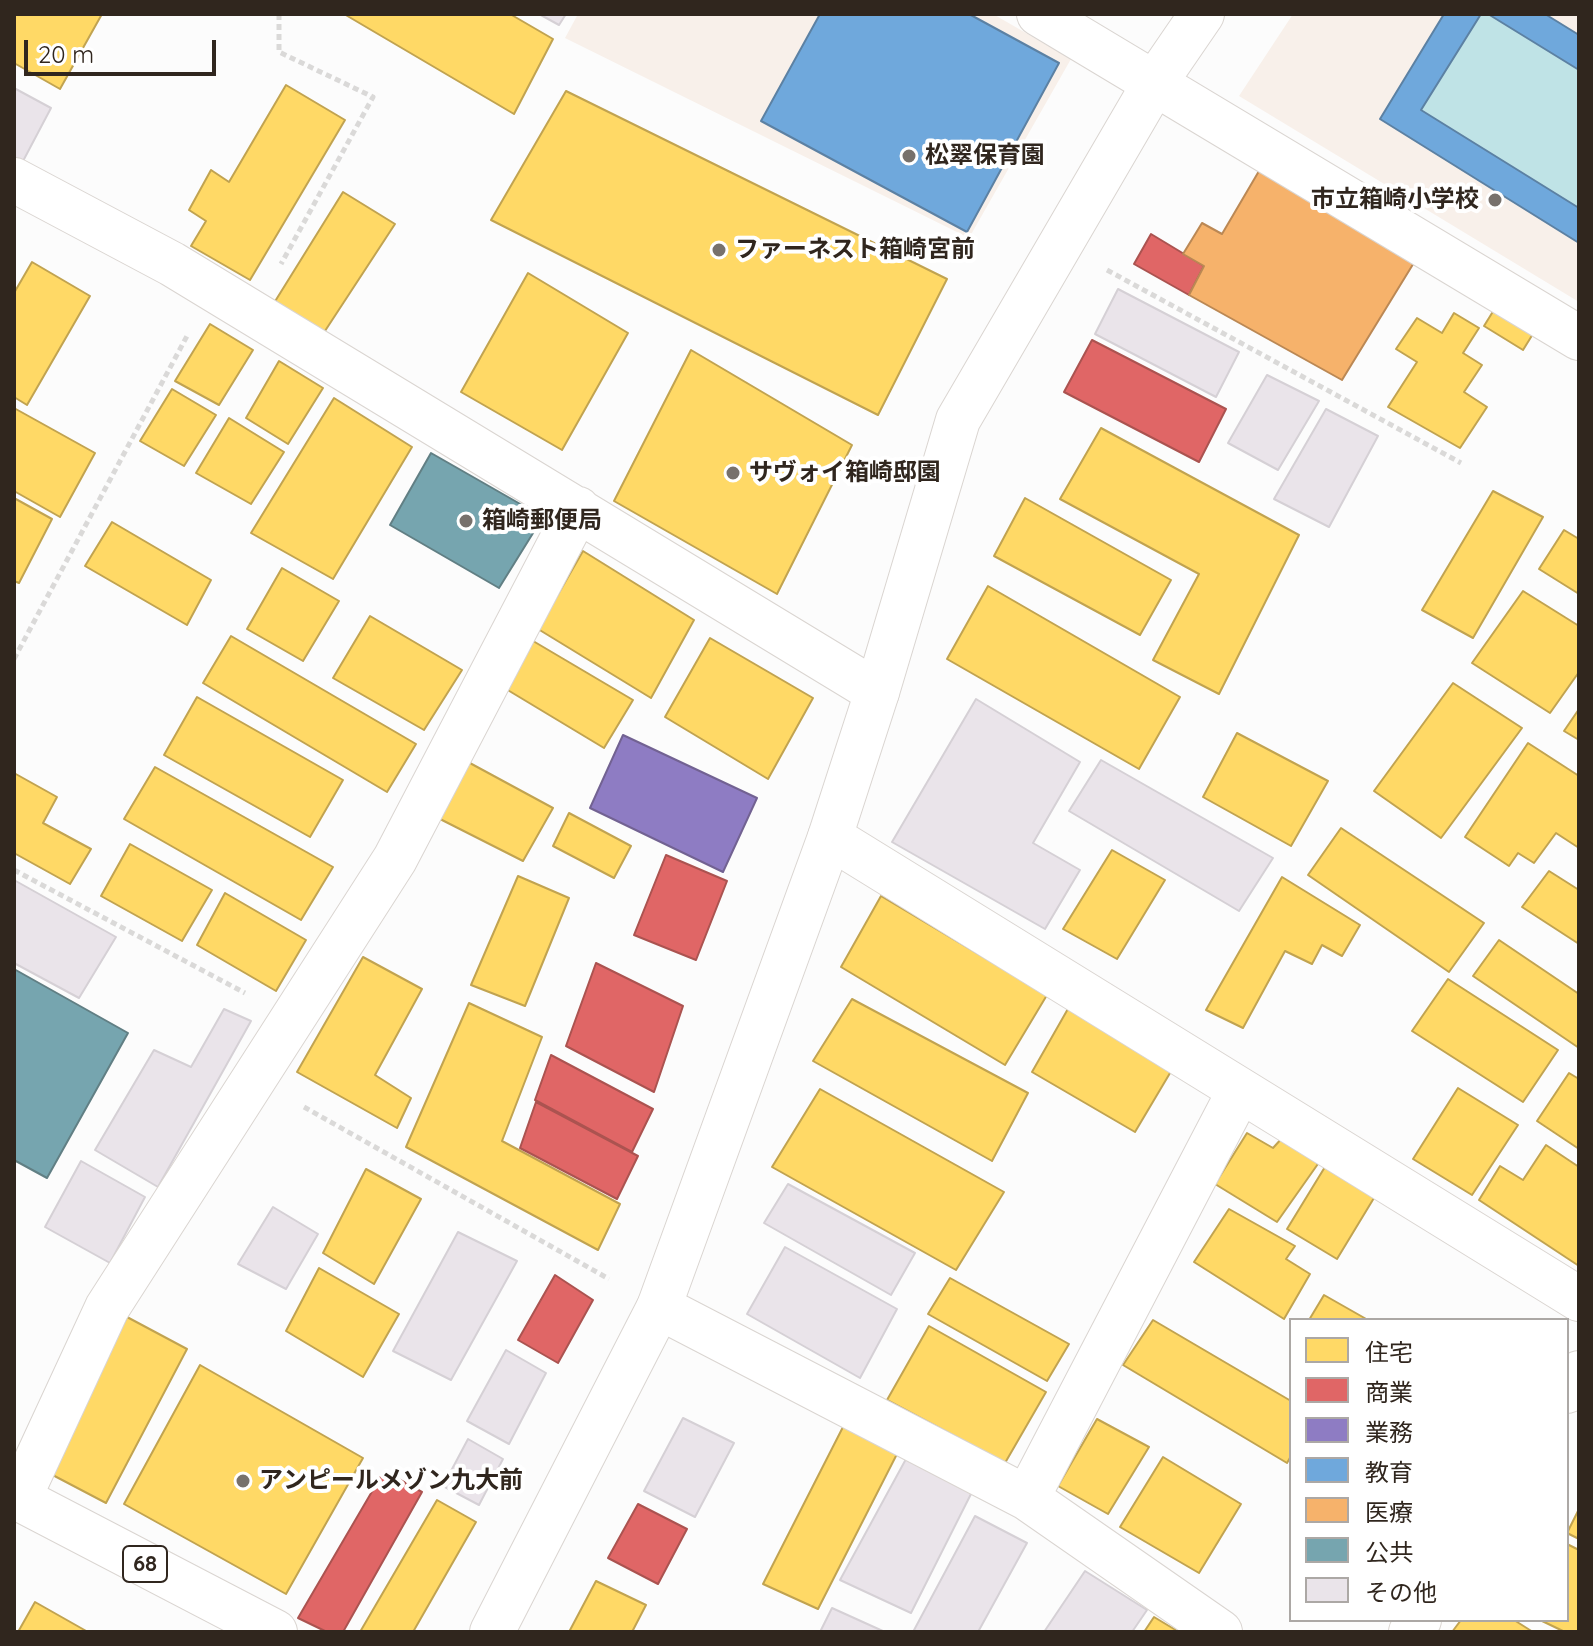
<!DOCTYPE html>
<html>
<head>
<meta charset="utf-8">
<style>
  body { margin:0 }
  #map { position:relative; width:1593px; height:1646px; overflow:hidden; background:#fcfcfc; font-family:Quicksand,"Noto Sans JP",sans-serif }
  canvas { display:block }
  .frame { position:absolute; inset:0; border:16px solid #30261e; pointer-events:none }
  .legend { position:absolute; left:1289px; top:1318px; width:280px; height:304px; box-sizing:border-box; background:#fff; border:2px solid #aca8a5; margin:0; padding:10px 14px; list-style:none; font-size:24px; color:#30261e }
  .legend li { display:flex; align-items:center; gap:16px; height:40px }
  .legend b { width:40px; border:2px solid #aca8a5 }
  .scale { position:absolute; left:24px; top:40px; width:192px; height:36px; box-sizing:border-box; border:4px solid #30261e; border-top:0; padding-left:10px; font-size:24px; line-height:28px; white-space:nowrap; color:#30261e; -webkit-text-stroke:6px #fff; paint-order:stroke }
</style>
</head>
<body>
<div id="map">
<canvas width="1593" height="1646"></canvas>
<div class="frame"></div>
<ul class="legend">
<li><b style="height:22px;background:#ffd966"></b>住宅</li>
<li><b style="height:22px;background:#e06666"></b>商業</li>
<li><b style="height:22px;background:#8e7cc3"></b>業務</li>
<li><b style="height:22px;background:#6fa8dc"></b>教育</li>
<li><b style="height:22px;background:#f6b26b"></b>医療</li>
<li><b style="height:22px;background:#76a5af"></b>公共</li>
<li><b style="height:22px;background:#eae4ea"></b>その他</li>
</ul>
<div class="scale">20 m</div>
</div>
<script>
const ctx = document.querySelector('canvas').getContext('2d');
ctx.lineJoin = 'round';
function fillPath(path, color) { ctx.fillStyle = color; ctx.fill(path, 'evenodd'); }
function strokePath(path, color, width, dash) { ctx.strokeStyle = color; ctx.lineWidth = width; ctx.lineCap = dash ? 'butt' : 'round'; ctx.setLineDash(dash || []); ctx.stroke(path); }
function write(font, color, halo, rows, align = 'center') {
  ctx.font = font + ' Quicksand,"Noto Sans JP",sans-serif'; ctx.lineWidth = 8; ctx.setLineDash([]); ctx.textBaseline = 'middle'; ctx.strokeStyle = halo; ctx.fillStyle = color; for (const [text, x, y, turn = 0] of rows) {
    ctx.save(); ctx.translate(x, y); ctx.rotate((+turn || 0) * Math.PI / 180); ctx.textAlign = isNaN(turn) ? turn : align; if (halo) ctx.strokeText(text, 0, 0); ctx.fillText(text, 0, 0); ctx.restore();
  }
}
fillPath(new Path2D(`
  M578,14h415l78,45 -102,179 -404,-200z
  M1293,14h286v288l-340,-206z`), '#f8f0ea');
fillPath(new Path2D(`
  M1481,14h7l91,56v138l-158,-98z`), '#bfe3e6');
const homes = new Path2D(`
  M14,14h88l-42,75 -46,-26z
  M344,14h166l43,25 -39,75z
  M286,85l59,35 -95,160 -59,-34 15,-25 -17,-11 22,-40 18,12z
  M566,91l381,188 -69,136 -387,-195z
  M343,192l52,32 -72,110 -49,-31z
  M32,262l58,34 -63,109 -13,-8v-104z
  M528,273l100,60 -66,117 -101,-58z
  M1497,305l39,24 -13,21 -39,-24z
  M1454,313l25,15 -16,25 19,12 -18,27 23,15 -27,41 -72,-41 29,-45 -21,-13 21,-31 25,15z
  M210,324l43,26 -34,55 -44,-24z
  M691,350l161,95 -75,149 -163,-93z
  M279,361l44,27 -35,56 -42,-26z
  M172,389l44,26 -32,51 -44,-25z
  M334,398l78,49 -79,132 -82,-46z
  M14,408l81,45 -35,64 -46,-26z
  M229,418l55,34 -33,52 -55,-31z
  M1101,428l198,107 -80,159 -66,-34 46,-86 -139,-75z
  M1493,491l50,26 -70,121 -51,-28z
  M14,498l38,21 -33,64 -5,-2z
  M1025,498l146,82 -31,55 -146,-79z
  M112,522l99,58 -24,45 -102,-59z
  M1564,530l15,9v55l-40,-25z
  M583,551l111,69 -43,78 -113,-69z
  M282,568l57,33 -36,60 -56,-32z
  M988,586l192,111 -41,72 -192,-110z
  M1523,591l56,35v46l-29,41 -78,-50z
  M370,616l92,54 -38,60 -91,-52z
  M231,636l185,108 -29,48 -184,-109z
  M528,638l105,62 -29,48 -103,-62z
  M710,638l103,60 -45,81 -103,-62z
  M1453,683l69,45 -81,110 -67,-47z
  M197,697l146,83 -33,57 -146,-82z
  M1579,709v31l-15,-9z
  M1237,733l91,48 -37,65 -88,-49z
  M1528,743l51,33v72l-23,-15 -22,30 -16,-10 -9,13 -44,-29z
  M468,762l85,46 -30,53 -85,-43z
  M155,767l178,100 -32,53 -177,-101z
  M14,773l43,24 -14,26 48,26 -21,35 -56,-31z
  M569,813l62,33 -17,32 -61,-32z
  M1341,828l143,95 -35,49 -141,-97z
  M130,844l82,46 -30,51 -81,-45z
  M1112,850l53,30 -48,79 -54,-30z
  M1549,871l30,19v54l-57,-37z
  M518,876l51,22 -44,108 -54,-21z
  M1282,877l78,48 -18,31 -20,-11 -10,19 -27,-13 -42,77 -37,-18z
  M225,893l81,47 -30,51 -79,-46z
  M881,896l166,99 -42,70 -164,-98z
  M1499,940l80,54v54l-106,-72z
  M363,957l59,32 -47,86 36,23 -14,30 -100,-56z
  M1448,979l110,71 -35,52 -111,-71z
  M852,999l176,94 -36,68 -179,-100z
  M469,1003l73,34 -40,104 118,63 -22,46 -192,-103z
  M1069,1007l104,61 -38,64 -103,-60z
  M1569,1073l10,6v70l-42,-28z
  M1458,1088l60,37 -46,70 -59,-36z
  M820,1089l184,103 -48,78 -184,-103z
  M1247,1133l26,15 10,-11 37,24 -43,61 -62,-38z
  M1546,1145l33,22v99l-100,-66 21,-34 23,14z
  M1328,1162l49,31 -40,66 -50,-30z
  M366,1169l55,30 -47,85 -51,-31z
  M1229,1209l66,37 -9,13 24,15 -26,45 -90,-57z
  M319,1268l80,46 -36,63 -77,-46z
  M950,1278l119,66 -22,37 -119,-67z
  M1324,1295l44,25h-59z
  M127,1317l60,32 -81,154 -61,-32z
  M1153,1320l138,81v55l-4,7 -164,-98z
  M929,1326l117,66 -41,71 -118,-63z
  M200,1365l163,93 -77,136 -162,-90z
  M1097,1419l52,28 -41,67 -50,-28z
  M844,1425l54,27 -80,157 -55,-25z
  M1163,1457l78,47 -42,69 -79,-46z
  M437,1500l39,22 -63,110h-53z
  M1579,1509v30l-12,-6z
  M1567,1544l12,6v82h-14l-25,-12h27z
  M596,1581l50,24 -14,27h-63z
  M35,1602l53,30h-70z
  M1154,1617l25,15h-35z
  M1461,1620h53l19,12h-81z`);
fillPath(homes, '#ffd966');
strokePath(homes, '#c1a350', 2);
const shops = new Path2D(`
  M1151,234l53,32 -15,29 -55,-31z
  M1092,340l134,69 -27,53 -135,-70z
  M666,855l61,26 -31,79 -62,-25z
  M596,963l87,43 -29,86 -88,-46z
  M551,1055l102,54 -21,43 -97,-52z
  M536,1102l102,54 -21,43 -97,-51z
  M555,1275l38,25 -35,63 -40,-23z
  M384,1471l38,21 -79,140h-16l-29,-14z
  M638,1504l49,25 -29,55 -50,-26z`);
fillPath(shops, '#e06666');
strokePath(shops, '#ab5350', 2);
const offices = new Path2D(`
  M623,735l134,63 -34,74 -133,-64z`);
fillPath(offices, '#8e7cc3');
strokePath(offices, '#726292', 2);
const schools = new Path2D(`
  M820,14h149l90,49 -92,169 -206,-111z
  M1444,14h37l-60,96 158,98v35l-199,-124z
  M1488,14h57l34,21v35z`);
fillPath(schools, '#6fa8dc');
strokePath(schools, '#5c81a3', 2);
const health = new Path2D(`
  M1259,171l156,90 -73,119 -153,-85 15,-29 -21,-12 19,-31 20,11z`);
fillPath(health, '#f6b26b');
strokePath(health, '#bb8854', 2);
const public = new Path2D(`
  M431,453l112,64 -44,71 -109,-63z
  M14,969l114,64 -81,145 -33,-18z`);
fillPath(public, '#76a5af');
strokePath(public, '#617f84', 2);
const building = new Path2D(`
  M539,14h27l-7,11z
  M14,88l37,20 -29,55 -8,-4z
  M1118,289l121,63 -23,45 -121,-63z
  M1267,375l52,26 -41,69 -50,-27z
  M1326,409l52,27 -49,91 -55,-28z
  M976,699l104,63 -47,81 47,27 -35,59 -153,-87z
  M1101,760l172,98 -34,53 -170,-100z
  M14,880l102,57 -37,61 -65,-35z
  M224,1009l27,12 -93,166 -63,-37 59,-100 37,17z
  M81,1161l64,36 -35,66 -65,-36z
  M788,1184l127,69 -24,42 -127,-72z
  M273,1207l45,27 -32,55 -48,-25z
  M458,1232l59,29 -66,119 -58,-29z
  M785,1247l112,62 -37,69 -113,-64z
  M506,1350l40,23 -37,71 -42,-23z
  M683,1418l51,25 -39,74 -51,-26z
  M468,1439l35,20 -24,46 -36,-19z
  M906,1459l66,33 -61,121 -71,-33z
  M975,1516l52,27 -49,89h-65z
  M1085,1571l62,39 -15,22h-88z
  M832,1608l53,24h-65z`);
fillPath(building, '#eae4ea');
strokePath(building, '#d5d0d5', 2);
const street = new Path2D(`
  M1039,14l540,324
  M14,180l158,84 705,428
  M830,837l749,462
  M659,1307l368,191 193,134
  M1567,1391l12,-18
  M19,1498l88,-190 288,-449 183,-350
  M1027,1498l213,-408
  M1411,1632l8,-12`);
const secondary = new Path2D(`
  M492,1632l167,-325 171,-470 47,-145 81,-272 196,-336 48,-70`);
const primary = new Path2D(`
  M14,1496l261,136`);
strokePath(street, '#dad5d1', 46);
strokePath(secondary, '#dad5d1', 46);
strokePath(primary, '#dad5d1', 46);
strokePath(new Path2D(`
  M279,14v38l94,45 -92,167
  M1107,270l354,193
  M14,659l173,-323
  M14,870l231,123
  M304,1107l305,172`), '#dad9d8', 5, [6, 4]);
strokePath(street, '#fff', 44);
strokePath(secondary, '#fff', 44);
strokePath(primary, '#fff', 44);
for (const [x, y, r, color] of [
  [909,156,8,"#77716c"],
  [1495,200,8,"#77716c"],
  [719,250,8,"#77716c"],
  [733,473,8,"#77716c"],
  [466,521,8,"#77716c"],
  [243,1481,8,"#77716c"]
]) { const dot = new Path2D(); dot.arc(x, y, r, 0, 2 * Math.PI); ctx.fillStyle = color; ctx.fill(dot); strokePath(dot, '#fff', 3); }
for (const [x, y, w] of [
  [145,1564,44]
]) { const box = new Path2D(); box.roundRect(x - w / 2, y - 18, w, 36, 6); ctx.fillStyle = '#fff'; ctx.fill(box); strokePath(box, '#30261e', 2); }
write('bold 22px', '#30261e', null, [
  ["68",145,1564]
]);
write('bold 24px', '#30261e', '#fff', [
  ["松翠保育園",925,156],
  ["市立箱崎小学校",1479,200,"right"],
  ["ファーネスト箱崎宮前",735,250],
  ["サヴォイ箱崎邸園",749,473],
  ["箱崎郵便局",482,521],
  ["アンピールメゾン九大前",259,1481]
], 'left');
</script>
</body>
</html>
